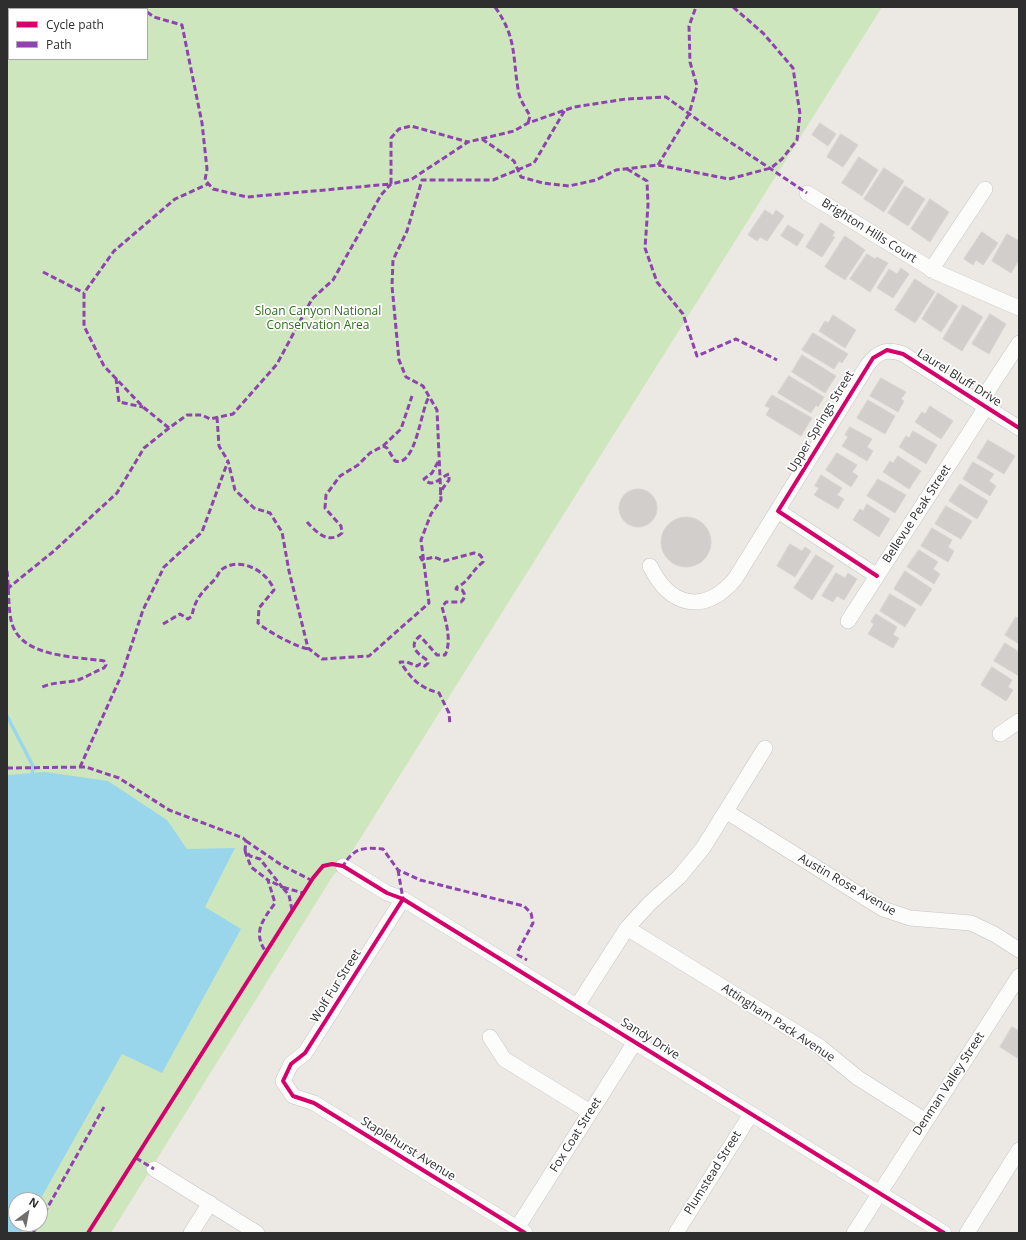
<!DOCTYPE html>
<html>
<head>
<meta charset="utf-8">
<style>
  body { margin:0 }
  #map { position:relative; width:1026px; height:1240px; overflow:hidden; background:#ece8e4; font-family:"Open Sans",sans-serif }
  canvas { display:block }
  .frame { position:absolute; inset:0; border:8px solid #2e2e2e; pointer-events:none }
  .legend { position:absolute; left:8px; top:8px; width:140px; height:52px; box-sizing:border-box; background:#fff; border:1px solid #ababab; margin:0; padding:5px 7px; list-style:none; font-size:12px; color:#2e2e2e }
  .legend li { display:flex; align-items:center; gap:8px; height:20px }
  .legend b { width:20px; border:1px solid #ababab }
  .north { position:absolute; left:8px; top:1192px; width:40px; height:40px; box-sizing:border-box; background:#fff; border:1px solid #ababab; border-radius:50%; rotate:32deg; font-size:11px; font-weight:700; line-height:16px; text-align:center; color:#2e2e2e }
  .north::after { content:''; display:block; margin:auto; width:14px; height:18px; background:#706f6e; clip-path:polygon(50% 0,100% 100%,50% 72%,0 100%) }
</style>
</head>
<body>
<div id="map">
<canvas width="1026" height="1240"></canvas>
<div class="frame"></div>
<ul class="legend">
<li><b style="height:5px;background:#d6006c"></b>Cycle path</li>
<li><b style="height:5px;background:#8e44ad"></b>Path</li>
</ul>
<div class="north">N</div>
</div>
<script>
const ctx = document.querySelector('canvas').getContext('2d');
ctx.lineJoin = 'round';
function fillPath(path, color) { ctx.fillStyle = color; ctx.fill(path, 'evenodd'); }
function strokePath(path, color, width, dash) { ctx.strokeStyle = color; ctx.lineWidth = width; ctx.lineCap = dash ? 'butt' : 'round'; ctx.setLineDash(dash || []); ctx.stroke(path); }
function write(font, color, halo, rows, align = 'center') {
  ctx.font = font + ' "Open Sans",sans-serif'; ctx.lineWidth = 3.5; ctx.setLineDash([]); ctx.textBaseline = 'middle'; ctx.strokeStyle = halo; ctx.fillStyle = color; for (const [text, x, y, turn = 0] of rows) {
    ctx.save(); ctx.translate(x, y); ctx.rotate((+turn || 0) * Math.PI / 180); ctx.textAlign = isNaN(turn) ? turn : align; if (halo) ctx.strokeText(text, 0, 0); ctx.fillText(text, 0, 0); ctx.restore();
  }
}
fillPath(new Path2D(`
  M7,7h875l-539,859 -9,8 -223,359h-104zM9,9h138v50h-138zM16,1200h24v24h-24z`), '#cee6be');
fillPath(new Path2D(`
  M45,772l63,9 59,39 20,29 48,-1 -30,59 36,22 -79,144 -40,-19 -82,146h-24v24h10l-5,9h-14v-458z`), '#99d6ec');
strokePath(new Path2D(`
  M7,716l26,50 -1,11`), '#99d6ec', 3.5);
const building = new Path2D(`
  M820,123l16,11 -8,12 -16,-11z
  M841,134l17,11 -15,22 -16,-10z
  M859,157l19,13 -16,26 -20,-13z
  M884,168l20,13 -20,31 -20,-13z
  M905,186l20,13 -17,27 -20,-13z
  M930,199l19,13 -19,30 -19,-13z
  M765,210l8,5 3,-5 8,6 -17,25 -7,-4 -3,4 -9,-6z
  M821,223l14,9 -3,4 3,1 -13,20 -16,-10z
  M788,225l16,10 -7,11 -16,-10z
  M982,232l16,11 -15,22 -7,-5 -3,5 -9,-6z
  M1007,234l12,7v19l-8,13 -19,-12z
  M845,236l20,14 -20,30 -20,-13z
  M867,254l8,5 2,-2 11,6 -18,29 -20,-13z
  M901,268l8,6 -16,24 -16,-10 12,-19 8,5z
  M915,279l20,13 -20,31 -20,-13z
  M938,293l20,13 -17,26 -19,-13z
  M963,305l20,12 -21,34 -19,-12z
  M990,314l16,10 -17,30 -17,-10z
  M833,315l23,15 -11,18 -26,-17 6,-10 3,2z
  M813,333l35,21 -6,9 -3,-2 -5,8 -32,-19z
  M802,355l34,21 -11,17 -33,-21z
  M789,376l35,21 -6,10 -2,-2 -5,8 -33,-20z
  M881,378l25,14 -5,7 3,2 -6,11 -28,-16z
  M772,395l40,23 -11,18 -35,-21 4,-7 -5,-2z
  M868,400l27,16 -10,18 -28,-16z
  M930,406l23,15 -12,18 -26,-17 7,-10 3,2z
  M850,427l22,12 -5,8 6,4 -6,10 -25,-15 6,-9 -3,-2z
  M913,431l24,14 -11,19 -27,-17 7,-11 3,2z
  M988,440l27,16 -11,18 -27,-16z
  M837,453l20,12 -5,7 6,4 -7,11 -25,-17z
  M898,456l23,15 -12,18 -26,-17 7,-11 3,2z
  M973,462l21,12 -5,7 7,5 -6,10 -27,-17z
  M821,475l21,13 -5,7 7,4 -6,10 -24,-14 5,-7 -4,-2z
  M878,479l28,16 -11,18 -28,-17z
  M960,484l28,17 -11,18 -28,-18z
  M619 508a19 19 0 1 1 38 0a19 19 0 1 1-38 0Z
  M867,504l23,15 -11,18 -26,-17 7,-11 3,2z
  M946,506l26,15 -11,18 -26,-15z
  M661 542a25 25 0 1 1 50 0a25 25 0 1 1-50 0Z
  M932,528l20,12 -4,7 6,4 -6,11 -27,-16z
  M790,544l12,7 3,-4 6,4 -16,26 -18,-11z
  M919,550l19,12 -5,7 7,5 -6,10 -27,-17z
  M816,555l18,11 -22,34 -18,-12z
  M905,571l27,18 -11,17 -27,-17z
  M836,573l9,5 3,-5 9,6 -13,21 -7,-4 -4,6 -11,-6z
  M890,594l26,15 -11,18 -25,-16z
  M876,614l21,13 -4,8 6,3 -6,10 -25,-14 6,-10 -3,-2z
  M1016,617l3,2v25l-14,-9z
  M1005,643l14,9v24l-25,-15z
  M992,667l20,13 -4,7 5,3 -7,11 -25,-16z
  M1012,1027l7,4v28l-19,-12z`);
fillPath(building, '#d1cecb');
strokePath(building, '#d7d4d0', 1);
const minor = new Path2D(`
  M807,193l129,79 83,36
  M931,270l54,-81
  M980,403l39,-60
  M778,511l99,65
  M650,566c20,41 54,49 85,13l132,-213c10,-14 19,-18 36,-12l116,74
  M848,621l138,-214
  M1000,734l19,-13
  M727,812l156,97 27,9 61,5 23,11 25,16
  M343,866l44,27 16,6 541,334
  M403,899l-98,154 -14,11 -8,17 10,15 21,7 211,130
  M627,928l193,119 38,31 68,43
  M577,1006l50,-78 23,-25 29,-26 24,-29 62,-100
  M490,1037l14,22 86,53
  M154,1169l103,64
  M517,1228l118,-186
  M191,1233l19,-30
  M676,1233l75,-119
  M854,1233l165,-257
  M967,1233l52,-83`);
strokePath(minor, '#c5c4c5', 16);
strokePath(minor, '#fcfcfb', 15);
strokePath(new Path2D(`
  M495,7c23,32 17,52 24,87 2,8 8,16 11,22l-2,7
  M147,12l7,5 28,8 20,98 5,46 -2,11 8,9 34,8 144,-13v-46l8,-9 12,-3 57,16
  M482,139l32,22 7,16 22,6 26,3 27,-6 20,-10 42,-5 71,14 42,-11 11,-9 15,-19 3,-26 -7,-46 -30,-35 -30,-26
  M658,165l31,-51 8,-28 -7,-24 -1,-36 7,-19
  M627,169l20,12 1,24 -3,43 12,34 26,32 14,42 39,-17 41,21
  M43,272l41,21
  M116,378l3,24 24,5
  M217,417l2,29 9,15
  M169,428l-26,-21 -39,-41 -20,-40v-33l30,-42 61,-52 33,-15
  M383,446l18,-17 11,-33
  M438,462l-6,11 -8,6c9,10 16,-2 25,-5v6l-6,8 -3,7
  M307,522c9,10 22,23 35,11l-1,-7 -16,-18 1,-13 14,-19 18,-11 12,-12 13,-7 4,2 8,13c21,7 26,-53 34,-64
  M420,556l2,4 12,-3 10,4 30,-8 6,2 3,4v3c-11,8 -14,20 -26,25l-1,2 6,1c4,5 3,8 -1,12h-15l-4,5c4,14 10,35 3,48h-8l-17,-19c-13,10 -2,18 7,24l1,3 -3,3 -5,-2 -3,2 -10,-4h-7c12,17 18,25 39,31l10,20 1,12
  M7,571c2,16 1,34 4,49 8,38 63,36 93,41l2,4 -2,3c-9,3 -17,9 -26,12 -12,3 -25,2 -36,7
  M7,589l47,-38 63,-58 27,-45 25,-20 18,-13h15l8,4 23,-5 44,-50 35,-65 21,-19 48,-85 10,-11 21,-5 56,-37 46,-11 14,-8 46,-16 52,-8 40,-2 43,31 98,65
  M163,624l17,-10 8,5 4,-3c3,-19 12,-25 24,-38 2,-3 3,-6 5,-8 19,-15 47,2 53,20l-15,18 -1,15c9,8 41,26 52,26
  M80,767l42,-93 21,-64 21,-43 38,-35 26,-71 7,29 19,18 16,5 12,19 7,39 19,77 14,11 47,-3 60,-53 -8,-63 10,-26 10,-14 -4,-90 -14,-24 -17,-9 -7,-17 -7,-74 1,-26 14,-29 15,-51h71l41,-17 31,-53
  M7,768l79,-1 33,11 50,32 74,28 3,3 -1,9 5,6 10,3 22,28 -14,-7 7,23c-12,17 -23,29 -9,49
  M246,841l37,25 28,14
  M245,851l6,16 17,13
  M341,866h2c11,-18 19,-19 40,-17l15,21 22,10 104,26 7,7 2,10 -15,28v4l9,5
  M398,870l5,29
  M292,910l-3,-15 -7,-8 21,6
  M136,1158l18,11
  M40,1221l64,-114
  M33,1233l5,-9`), '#8e44ad', 3, [6, 3]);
strokePath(new Path2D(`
  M877,576l-99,-65 95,-153 14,-8 16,4 116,74
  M403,899l-98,154 -14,11 -8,17 10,15 21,7 211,130
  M88,1233l225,-355 10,-12 9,-2 11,2 44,27 16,6 541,334`), '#d6006c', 4);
write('12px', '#2e2e2e', '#fff', [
  ["Brighton Hills Court",869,231,32],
  ["Laurel Bluff Drive",959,378,32],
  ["Upper Springs Street",821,422,-59],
  ["Bellevue Peak Street",917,514,-57],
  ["Austin Rose Avenue",847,885,30],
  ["Wolf Fur Street",336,986,-58],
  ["Attingham Pack Avenue",778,1023,33],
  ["Sandy Drive",650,1039,32],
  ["Denman Valley Street",949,1084,-57],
  ["Fox Coat Street",576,1135,-58],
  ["Staplehurst Avenue",408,1149,32],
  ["Plumstead Street",713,1173,-58]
]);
write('12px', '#2c6e1b', '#fff', [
  ["Sloan Canyon National",318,312],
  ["Conservation Area",318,326]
]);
</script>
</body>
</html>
